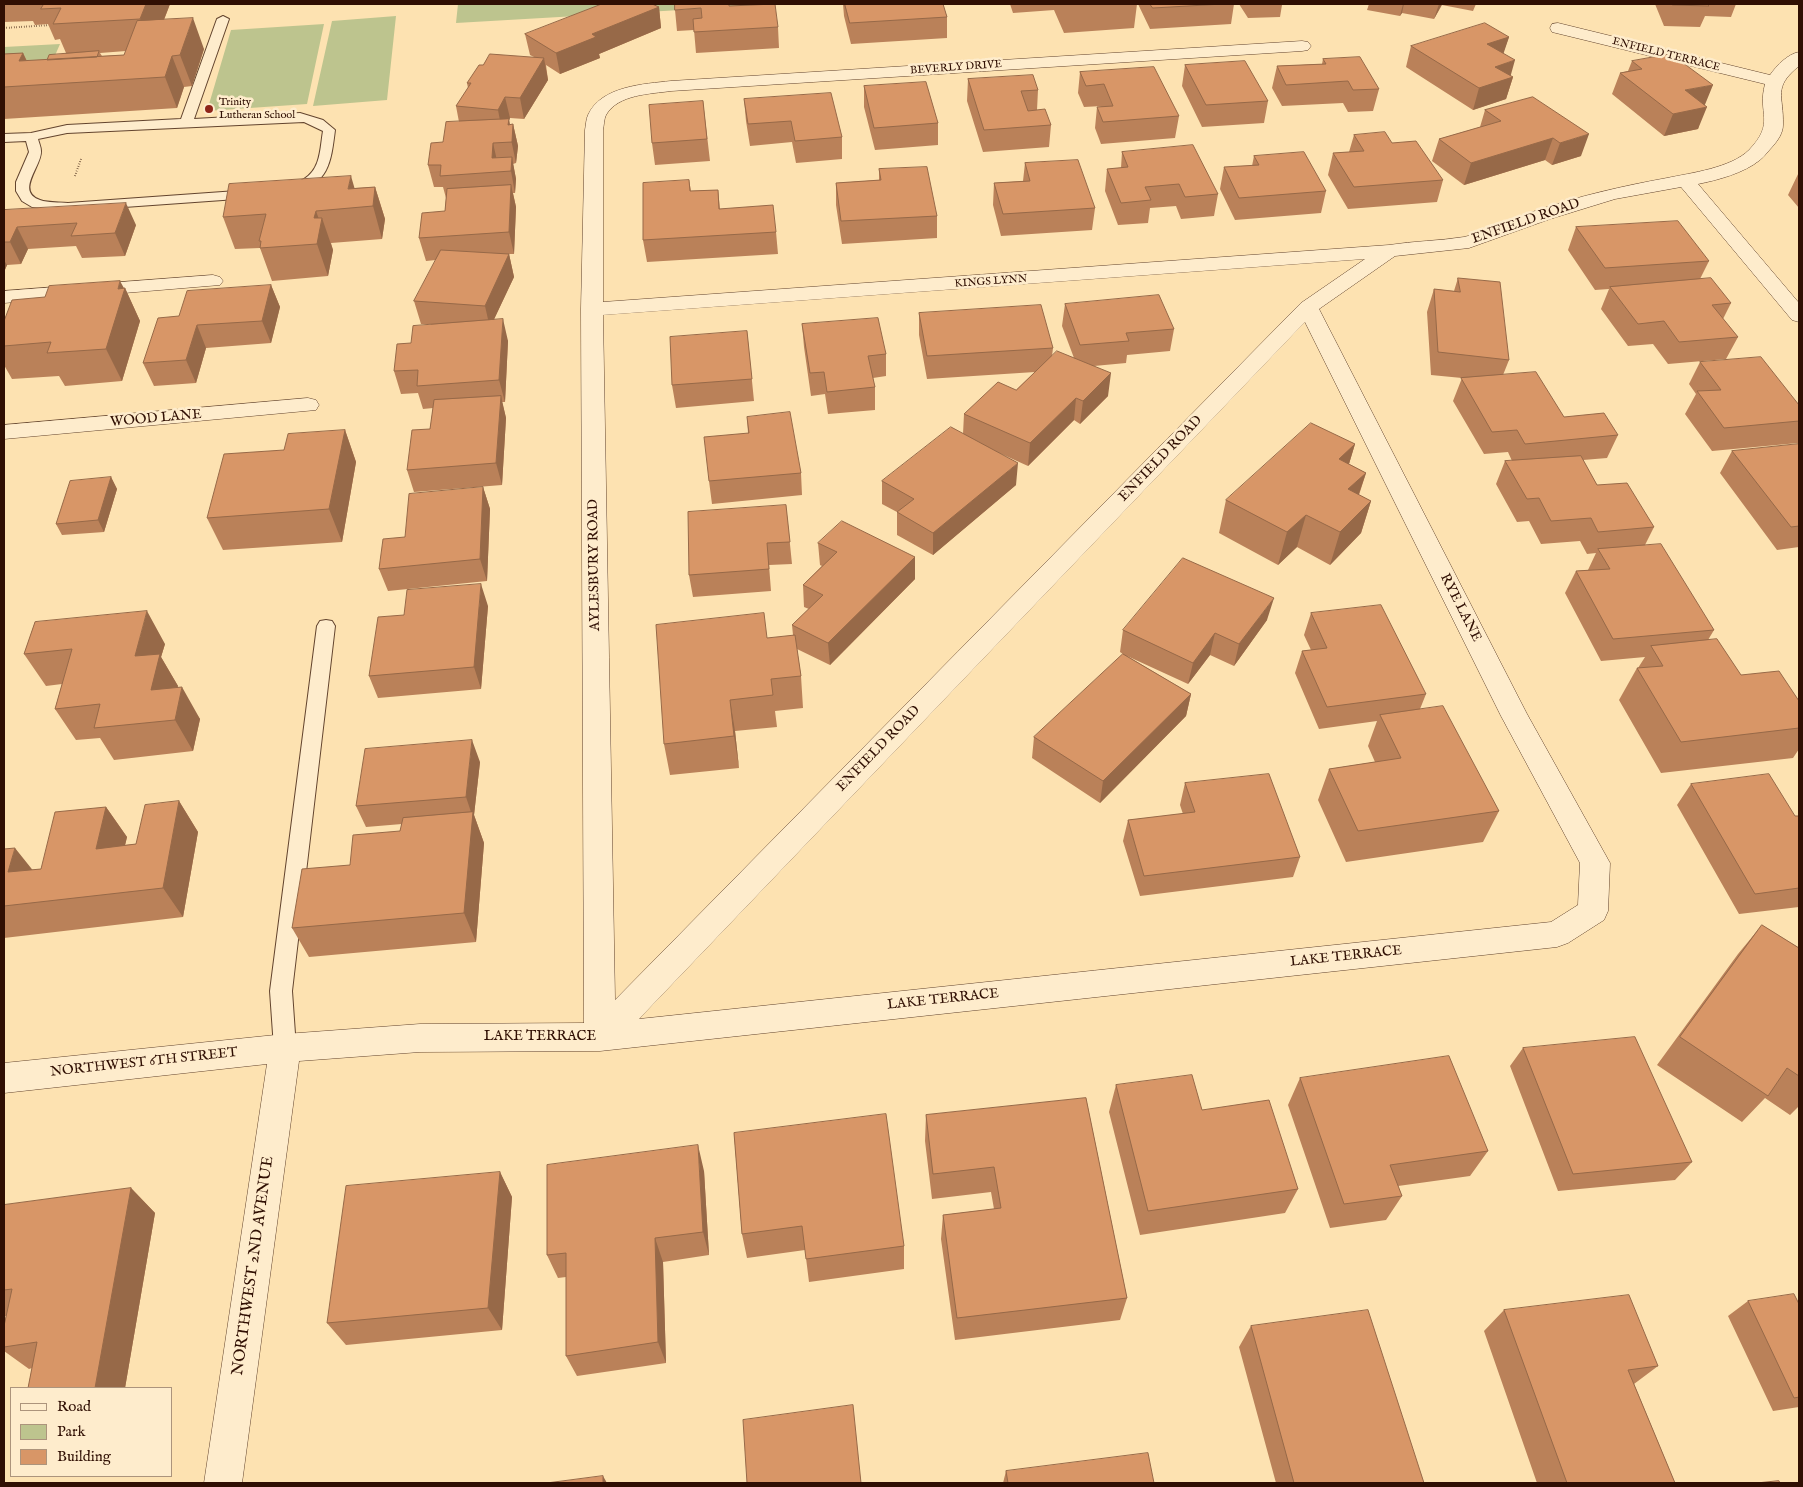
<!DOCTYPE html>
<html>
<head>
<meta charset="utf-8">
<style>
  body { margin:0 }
  #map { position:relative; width:1803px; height:1487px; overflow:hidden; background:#fde2b1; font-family:"IM FELL English",serif }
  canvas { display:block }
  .frame { position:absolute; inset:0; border:5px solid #300f03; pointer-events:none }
  .legend { position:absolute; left:10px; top:1387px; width:162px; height:90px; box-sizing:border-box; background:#feeccc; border:1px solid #ac947c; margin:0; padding:6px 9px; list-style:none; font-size:15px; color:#300f03 }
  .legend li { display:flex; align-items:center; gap:10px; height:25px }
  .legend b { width:25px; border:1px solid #ac947c }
</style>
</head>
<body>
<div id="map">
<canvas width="1803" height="1487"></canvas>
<div class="frame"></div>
<ul class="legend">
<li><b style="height:6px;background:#feeccc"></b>Road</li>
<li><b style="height:14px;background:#bdc48e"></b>Park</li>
<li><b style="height:14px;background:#d89667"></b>Building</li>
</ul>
</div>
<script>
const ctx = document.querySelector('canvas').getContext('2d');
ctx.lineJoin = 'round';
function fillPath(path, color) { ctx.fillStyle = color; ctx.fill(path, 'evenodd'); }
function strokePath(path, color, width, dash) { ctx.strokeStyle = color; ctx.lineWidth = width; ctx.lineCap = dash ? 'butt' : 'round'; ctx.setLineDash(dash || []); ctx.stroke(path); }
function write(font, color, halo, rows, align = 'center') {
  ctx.font = font + ' "IM FELL English",serif'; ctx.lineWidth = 5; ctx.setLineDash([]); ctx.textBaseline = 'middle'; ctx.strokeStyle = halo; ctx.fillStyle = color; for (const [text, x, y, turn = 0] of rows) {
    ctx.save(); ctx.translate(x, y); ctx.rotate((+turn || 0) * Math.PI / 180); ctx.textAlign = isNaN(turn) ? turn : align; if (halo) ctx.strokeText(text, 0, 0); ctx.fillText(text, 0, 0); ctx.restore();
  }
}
fillPath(new Path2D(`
  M458,4h326l-328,19z
  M396,16l-9,84 -74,6 19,-85z
  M324,24l-17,80 -100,7 24,-81z
  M60,44l-16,37 -40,3v-37z`), '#bdc48e');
const service = new Path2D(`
  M223,16l6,3 -35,100 106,-6 23,7 12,10c-4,32 -6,54 -42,63l-7,-4c5,-5 12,-6 18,-10 17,-10 16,-31 19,-48l-19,-9 -237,11 -29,6c1,4 3,8 3,12 1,15 -26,40 -1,49 8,3 19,2 28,3l183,-13 7,4 -7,4 -183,13 -36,-4 -10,-6 -6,-10v-9l13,-30 -3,-11 -22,1v-8l27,-1 36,-8 114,-6 36,-100z
  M326,620l6,1 3,5 -43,365 4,57 -3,7 -8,3 -8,-3 -3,-7 -4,-57 47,-365 3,-5z`);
const minor = new Path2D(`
  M1558,23l212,52c7,-10 18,-21 29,-23v14c-27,22 -15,29 -16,59 0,8 -5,15 -10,21 -4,4 -8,10 -13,14 -16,13 -42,20 -62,24l101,119v19l-7,-2 -111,-133 -66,12 -65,20 -81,29 -74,8 -76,53 208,405 83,149 -2,48 -4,9 -36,23 -11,4 -957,104 -180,1 -121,9 -57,422h-38l63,-419 -263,29v-30l281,-29 135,-10 164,-1 -3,-714 4,-179c1,-5 1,-11 3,-15 13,-29 56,-31 83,-34l631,-40 6,1 3,4 -3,4 -6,1 -631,40c-20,3 -53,3 -65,24 -2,4 -2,10 -3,15v172l786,-57c25,-4 50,-4 75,-8 24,-5 48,-18 71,-26 44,-15 88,-25 132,-33 24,-5 64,-10 82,-28 27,-28 8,-36 16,-66l-213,-52 -2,-4 2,-4zM1365,259l-64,44 -686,697 -12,-685zM1305,322l196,394 79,147 -2,42 -27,17 -912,97z
  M213,275l7,2 3,4 -3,4 -216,18v-12z
  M308,398l8,2 3,5 -3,5 -312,29v-14z`);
strokePath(service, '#63442e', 2);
strokePath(minor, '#63442e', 1);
strokePath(new Path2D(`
  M4,28l47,-3
  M75,176l6,-17`), '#300f03', 2, [0.5, 2]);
fillPath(service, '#feeccc');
fillPath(minor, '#feeccc');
fillPath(new Path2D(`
  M4,4h166l-6,16 40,29 -12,37 -8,1 -7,21 -173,11v-65l19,-1 4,8 20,-1 19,-7 -6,-14 -5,1 -7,-16 -13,1 -2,-4 -29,1zM126,51l-2,4 -22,1 -2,-3z
  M843,4h100l4,13v21l-96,6 -7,-28z
  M1010,4h127l-3,24 -70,5 -10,-23 -41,3z
  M1138,4h96l-3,20 -81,5z
  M1239,4h62l-19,1 -2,12 -32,1z
  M1369,4h107l-3,7 -31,-6 -8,14 -32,-6 -2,3 -33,-6z
  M1655,4h81l-5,13 -26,-1 -5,11 -36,-1z
  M729,6l49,21 1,21 -83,5 -2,-23 -17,1 -2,-21z
  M659,7l2,21 -62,26 1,4 -40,16 -14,-9 2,15 -24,39 -14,-1 -1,2 1,5 3,-1 5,22 -2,17 -3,1 3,15 -1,14h-2l3,14 -2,47h-5l5,23 -20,42 14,22 -3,61h-3l4,16 -4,67 -88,7 -7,-22 23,-41 3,-21 -10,1 -5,-16 -17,1 -7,-23 17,-28 20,-19h-10l-7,-23 22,-41 -10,1 -7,-23 26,-27 1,-13 -3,-11h-9l-6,-22 15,-23 16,-20 -3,-16 12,-18 -1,-5 16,-18 51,-8 -4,-2 -5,-21z
  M1509,37l-6,16 7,23 3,1 -7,22 -33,11 -67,-43 5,-21z
  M1323,59l56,30 -6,22 -25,1 -5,-9 -61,3 -10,-18 5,-22 45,-2z
  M1632,61l72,44 -6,24 -34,7 -52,-42 8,-21 8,-2z
  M1185,65l83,36 -4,22 -62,4 -20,-41z
  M1080,72l99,44 -4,22 -74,6 -6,-16 2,-21 5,-1 -18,1 -6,-14z
  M968,79l70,11 -1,20 14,15 -2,22 -66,5 -16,-51z
  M864,86l74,37v22l-63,5 -11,-43z
  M1533,97l48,59 -29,9 -7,-5 -81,25 -32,-24 7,-22 41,-12 5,-17z
  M744,99l98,38v22l-46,4 -4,-21 -42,4 -4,-25z
  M703,101l7,60 -55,4 -3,-22z
  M1354,135l38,8 51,37 -6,22 -89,7 -20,-34 5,-22 16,-1z
  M1122,152l96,42 -4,22 -33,3 -5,-13 -26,2 -2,15 -30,2 -13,-34 2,-22 14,-1z
  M1254,156l72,35 -5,22 -86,7 -15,-31 4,-22 28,-1z
  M1025,163l70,45 -3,22 -91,6 -8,-31 1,-22 29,-2z
  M879,169l58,47v22l-95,6 -6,-39v-22l43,-3z
  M1799,172v36l-11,-13z
  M689,180l2,11 27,-1 2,19 56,23 2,22 -131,8 -4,-22z
  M375,187l10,32 -3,20 -51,4 2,7 -5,26 -56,5 -12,-33 -25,1 -12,-32 132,-29z
  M4,210l132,15 -11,31 -43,2 -6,-12 -48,3 -7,15 -14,1 -3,7z
  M1576,227l133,34 -9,18 31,24 -8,16 15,18 -12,22 -58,5 -15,-20 -25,2 -27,-37 8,-20 -14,1 -27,-40z
  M1458,278l51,82 -6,15 61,42 54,18 -11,23 -24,2 14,25 57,42 -9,18 69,85 -6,10 33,35 58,26v48l-6,9 -132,15 -42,-73 18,-32h1l7,-11 -44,4 -36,-68 11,-22 12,-1 8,-17 -9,1 -7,-13 -39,3 -12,-23 -12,1 -21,-38 9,-23h7l-4,-9 -24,2 -31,-53 9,-23 -31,-3 -4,-63 7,-23 20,2z
  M271,285l9,22 -9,36 -65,5 -10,35 -42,3 -11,-23 36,-47z
  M125,288l15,33 -18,60 -57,5 -6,-10 -47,3 -8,-14v-44l41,-24z
  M1065,304l109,25 -4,22 -43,4 -1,8 -32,3 14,30 -28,28 -6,-4 -46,46 -31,-14 19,33 -83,70 -36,-20v-23l-15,-8v-23l81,-47 1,-20 52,-24 19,-18 -108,7 -8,-44v-22l134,35 -1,8 22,2 -12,-32z
  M802,324l84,30v22l-13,2 2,9v23l-47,4 -3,-20 -14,2 -7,-49z
  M747,331l7,70 -78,7 -4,-23z
  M1700,362l99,43v36l-1,2 -86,8 -27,-37 11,-20 -7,-10z
  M747,417l54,56 1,22 -90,9 -3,-23 39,-48z
  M345,430l11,32 -14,80 -119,8 -16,-32 77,-68z
  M1355,444l-6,20 17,9 -7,22 12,6 -10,32 -31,32 -33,-18 -19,18 -59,-32 7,-33z
  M1799,444v103l-22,3 -57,-77 12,-22z
  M111,477l6,12 -13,43 -42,3 -6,-11z
  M483,487l7,22 -3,72 -99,10 -9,-22 26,-32z
  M786,505l6,59 -23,1 2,26 -78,6 -4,-22z
  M818,543l97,14v22l-85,86 -33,-16 4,27 2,32 -28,3 2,16 -42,4 4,37 -69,7 -6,-31 129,-109 -1,-10 17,-16 -5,-2 -1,-22 19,-19 -2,-1z
  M488,606l-7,83 -103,9 -9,-22 35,-61z
  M1311,613l115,81 -6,15 79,102 -16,31 -137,20 -28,-62 11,-31 46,-7 -7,-16 9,-25 -58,8 -24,-56 7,-22 9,-1 -7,-15z
  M1267,620l-33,46 -24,-11 -22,29 -61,-28 64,38 -5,22 -86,87 -68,-45 2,-21 89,-83 -3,-2 3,-22z
  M35,622l130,22 -4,13 17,29 -1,1 23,32 -7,32 -79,9 -14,-22 -24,2 -21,-31 7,-25 -16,2 -22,-32z
  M480,762l-6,53 10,28 -8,99 -167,15 -17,-29 58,-63 50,-34 2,-7 -36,3 -10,-21z
  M1185,783l115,74 -7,20 -153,19 -17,-55 5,-21 55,-6 -3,-9z
  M1691,784l104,32h4v91l-60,7 -62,-109z
  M179,801l19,31 -15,85 -179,21v-89l28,21 9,-1 65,-62 21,30 -2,8 11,-1z
  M1762,925l37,23v158l-9,9 -25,-17 -23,24 -85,-57 81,-111z
  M1523,1048l169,114 -17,18 -117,11 -48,-125z
  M1300,1078l188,73 -18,25 -72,10 4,10 -16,24 -56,8 -42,-123z
  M1116,1085l182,104 -13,24 -145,22 -31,-123z
  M1086,1098l41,200 -7,22 -165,20 -14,-101 2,-24 51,-6 -3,-17 -59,7 -7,-58 1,-26z
  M734,1133l170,113v23l-95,13 -4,-32 -58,8 -5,-24z
  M704,1171l5,84 -46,7 3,101 -89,13 -11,-20v-79l-8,1 -11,-23z
  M500,1172l12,25 -10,133 -156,15 -19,-22z
  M131,1188l24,25 -30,175h-97l4,-20 -3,1 -25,-18v-25l2,-10h-2v-111z
  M1748,1301l51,3v103l-26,4 -45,-95z
  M1504,1310l154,56 -24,18 41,99h-138l-53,-152z
  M1251,1326l173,157h-148l-37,-136z
  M1006,1471l148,12h-151z`), '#ba8159');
fillPath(new Path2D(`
  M146,4h24l-18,46 -12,-31z
  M1403,4h1l-2,9 -2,3z
  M1439,4h3l-8,15z
  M659,7l2,21 -62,26 1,4 -40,16 -4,-21 36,-19z
  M193,18l11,31 -12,37 -12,-31z
  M1509,37l-7,21 -15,-14z
  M23,53l14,31 -18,-23z
  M172,56l12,31 -7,21 -12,-31z
  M544,58l4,22 -24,39 -4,-21z
  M1515,60l-5,18 3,-1 -7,22 -33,11 6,-22 16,-21z
  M1713,85l-9,22 -19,-17z
  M505,97l5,21 -1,2 3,16 1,-12 5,22 -2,17 -8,-38 -6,6 -4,-21z
  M1707,107l-9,22 -34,7 9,-22z
  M1589,134l-8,22 -29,9 8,-22z
  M1553,138l-8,22 -81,25 7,-22z
  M493,143l5,22 -6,-7z
  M512,157l4,22 -1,14 -4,-22z
  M351,176l9,31 -12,-18z
  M511,185l5,22 -2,47 -5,-22z
  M375,187l10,32 -3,20 -9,-33z
  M126,203l10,22 -11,31 -10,-23z
  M316,211l5,14 1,-7 11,32 -5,26 -11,-32 -3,-26z
  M17,227l11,22 -7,15 -11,-22z
  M509,254l5,23 -24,51 -5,-22z
  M4,260l3,5 -3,7z
  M120,281l5,9v-2l15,33 -18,60 -16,-32 12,-60z
  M271,285l9,22 -9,36 -9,-22z
  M503,319l5,22 -3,61 -6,-22z
  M197,325l9,23 -10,35 -10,-23z
  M1111,373l-3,23 -28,28 3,-23z
  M501,396l5,22 -4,67 -6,-22z
  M1076,398l-2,22 -46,46 2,-23z
  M345,430l11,32 -14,80 -13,-33z
  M1355,444l-10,33 -6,-18z
  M1018,463l-2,22 -83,70v-22z
  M1366,473l-11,32 -7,-16z
  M111,477l6,12 -13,43 -6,-12z
  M483,487l7,22 -3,72 -7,-22z
  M1371,501l-10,32 -31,32 10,-33z
  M1306,515l-9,32 -19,18 9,-33z
  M915,557v22l-85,86 -2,-22z
  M481,584l7,22 -7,83 -7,-22z
  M1274,598l-7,22 -33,46 5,-22z
  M147,611l18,33 -4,13 17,29 -8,34 -19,-30 -16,-34z
  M1215,633l-5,22 -22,29 5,-21z
  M182,687l18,32 -7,32 -18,-31z
  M1191,694l-5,22 -86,87 3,-22z
  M730,700l5,31 4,37 -5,-32z
  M472,740l8,22 -6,53 10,28 -8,99 -12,-29 8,-98 -6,-18z
  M179,801l19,31 -15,85 -20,-29z
  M106,807l21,30 -10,42 -21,-30z
  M15,848l24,30 -31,-6z
  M698,1145l6,26 5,84 -6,-23z
  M500,1172l12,25 -10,133 -14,-22z
  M131,1188l24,25 -30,175h-30z
  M655,1238l8,24 3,101 -8,-21z
  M603,1476l4,7h-4z`), '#976948');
const building = new Path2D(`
  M44,4h102l-6,15 -87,5 8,-16 -20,1z
  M602,4h50l7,3 -67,27 4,3 -40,16 -31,-19z
  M675,4h54v2l46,-2 3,23 -84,5 -1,-13 9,-1 -1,-10 -26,2z
  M845,4h98l4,13 -97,6z
  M1150,4h73l-70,4z
  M1672,4h35l2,2 -36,-1z
  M193,18l-13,37 -8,1 -7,21 -161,10v-33l19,-1 -4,8 105,-6 13,-34z
  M1485,23l24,14 -22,7 28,16 -20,7 18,10 -34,11 -68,-42z
  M99,51l-2,6 -50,3 2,-5z
  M490,54l54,4 -24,40 -15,-1 -7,13 -42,-4 15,-23h-4l12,-18h4z
  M1671,54l42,31 -28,5 22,17 -34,7 -53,-41 22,-4 -10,-8z
  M1360,57l19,32 -26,1 -5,-9 -62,4 -9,-19 49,-2 -3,-5z
  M1245,61l23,40 -62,4 -21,-40z
  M1154,67l25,49 -76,6 -6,-15 16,-1 -9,-22 -18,2 -6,-14z
  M1033,75l5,15 -17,1 7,20 17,-2 6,16 -67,5 -16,-51z
  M926,82l12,41 -64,5 -10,-42z
  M831,93l11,44 -47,4 -4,-20 -43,3 -4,-25z
  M1533,97l56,37 -29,9 -7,-5 -82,25 -32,-24 62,-18 -16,-11z
  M703,101l4,38 -55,4 -3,-38z
  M509,119l-1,6 5,-1 -1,18 -19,1 -1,15 20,-1 -1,14 -71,5 1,-11h-13l3,-22 12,-1 3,-20z
  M1385,132l7,11 24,-2 27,39 -89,7 -21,-34 31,-2 -10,-16z
  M1193,145l25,49 -33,3 -6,-13 -34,3 6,13 -30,3 -14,-34 21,-2 -6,-15z
  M1304,152l22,39 -87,7 -15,-31 35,-2 -5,-9z
  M1078,160l17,48 -92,6 -9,-31 36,-2 -5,-18z
  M927,167l10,49 -96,5 -5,-38 45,-3 -2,-11z
  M351,176l-3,13 27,-2 -2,19 -57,5 -2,7h8l-5,26 -57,4 1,-7h-2l7,-27 -43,3 6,-33z
  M689,180l1,11 28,-1 1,19 54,-4 3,27 -133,8v-57z
  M511,185l-2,47 -90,6 3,-25 23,-2 2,-22z
  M126,203l-11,30 -44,3 6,-13 -60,4 -7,15h-6v-32z
  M1678,221l31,40 -104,7 -29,-41z
  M441,250l68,4 -24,52 -71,-5z
  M1458,278l42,4 9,78 -71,-8 -4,-63 26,3z
  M1711,278l20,25 -19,2 26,32 -59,5 -15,-21 -26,3 -28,-37z
  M120,281l-2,8 7,-1 -19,61 -59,4 4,-11 -47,4v-25l8,-21 33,-3 4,-11z
  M271,285l-9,36 -65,4 -11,35 -43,3 15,-45 21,-2 8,-25z
  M1159,295l15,34 -48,4 3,8 -49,4 -15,-41z
  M1041,305l12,43 -126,8 -8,-43z
  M878,318l8,36 -18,2 7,31 -48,5 -3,-20 -14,1 -8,-49z
  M503,319l-4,61 -82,6 1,-16 -24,1 3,-27 14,-1 2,-17z
  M747,331l5,48 -80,6 -2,-48z
  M1057,351l54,22 -28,28 -7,-3 -46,45 -66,-29 34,-32 18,8z
  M1761,357l38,48v16l-75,7 -27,-37 24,-1 -21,-28z
  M1536,372l28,45 40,-4 14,22 -93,9 -8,-14 -25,2 -31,-54z
  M501,396l-5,67 -89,7 5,-40 18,-1 4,-29z
  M790,412l11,61 -92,8 -5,-44 45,-4 -2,-16z
  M1311,423l44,21 -16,15 27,14 -18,16 23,12 -31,31 -34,-17 -19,17 -61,-32z
  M951,427l67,36 -85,70 -36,-21 17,-13 -32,-18z
  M345,430l-16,79 -122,9 17,-64 60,-4 4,-16z
  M1799,444v82l-8,1 -59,-76z
  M1581,456l16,29 30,-2 27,44 -56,5 -7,-14 -40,3 -12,-23 -12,1 -22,-38z
  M111,477l-13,43 -42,4 14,-43z
  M483,487l-3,72 -101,10 4,-30 22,-2 4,-43z
  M786,505l4,37 -23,1 2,26 -80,6 -1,-63z
  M842,521l73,36 -87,86 -36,-18 31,-30 -20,-10 34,-33 -19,-9z
  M1661,544l53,86 -101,9 -37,-68 34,-2 -12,-20z
  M1183,558l91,40 -35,46 -24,-11 -22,30 -70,-33z
  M481,584l-7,83 -105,9 9,-59 26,-2 3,-25z
  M1381,605l45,89 -99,13 -25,-56 25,-3 -16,-35z
  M147,611l-12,45 25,-2 -9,36 31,-3 -7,33 -81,8 6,-24 -45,5 17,-60 -48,5 11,-32z
  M764,613l3,25 28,-3 6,41 -30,3 2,16 -43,5 4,36 -70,8 -8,-119z
  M1717,639l24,36 38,-4 20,30v27l-118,14 -44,-74 26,-2 -12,-20z
  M1123,654l68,40 -88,87 -69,-44z
  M1443,706l56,105 -141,20 -29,-62 72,-11 -21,-43z
  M472,740l-6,57 -110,9 9,-57z
  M1269,774l31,83 -156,19 -16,-56 67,-8 -10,-29z
  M1769,774l26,42h4v72l-44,6 -64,-110z
  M179,801l-16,87 -159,18v-57l11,-1 -7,24 33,-3 14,-57 51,-5 -10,42 40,-5 9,-39z
  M473,812l-9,101 -172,15 10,-59 48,-4 3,-30 47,-4 3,-13z
  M1762,925l37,23v128l-12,-8 -19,28 -88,-59z
  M1635,1037l57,125 -119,12 -50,-126z
  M1449,1056l39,95 -98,14 12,31 -58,8 -44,-126z
  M1192,1075l10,35 67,-10 29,89 -150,22 -32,-126z
  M1086,1098l41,200 -170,20 -14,-103 58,-7 -7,-41 -61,7 -7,-59z
  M886,1114l18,132 -98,13 -4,-33 -60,8 -8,-101z
  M698,1145l5,87 -48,6 3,104 -92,14v-103l-19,2v-90z
  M500,1172l-12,136 -161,15 19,-137z
  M131,1188l-36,200h-67l9,-46 -33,5v-21l8,-37 -8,1v-85z
  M1794,1294l5,10v93l-5,1 -46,-97z
  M1629,1295l29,71 -30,4 47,113h-108l-63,-173z
  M1368,1310l56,173h-130l-43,-157z
  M853,1405l8,78h-114l-4,-63z
  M1148,1453l6,30h-146l-2,-12z
  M603,1476v7h-56z
  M1779,1481l1,2h-23z`);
fillPath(building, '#d89667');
strokePath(building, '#976948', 1);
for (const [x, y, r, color] of [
  [209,109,5,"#8f2418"]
]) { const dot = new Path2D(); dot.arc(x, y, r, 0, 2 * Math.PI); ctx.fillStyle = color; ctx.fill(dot); strokePath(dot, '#feeccc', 2); }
write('11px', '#300f03', '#feeccc', [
  ["ENFIELD TERRACE",1666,55,14],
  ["BEVERLY DRIVE",956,68,-4],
  ["KINGS LYNN",991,282,-4]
]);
write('11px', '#300f03', '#feeccc', [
  ["Trinity",219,103],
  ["Lutheran School",219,116]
], 'left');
write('14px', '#300f03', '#feeccc', [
  ["ENFIELD ROAD",1526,222,-19],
  ["WOOD LANE",156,419,-5],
  ["ENFIELD ROAD",1161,459,-46],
  ["AYLESBURY ROAD",595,565,-91],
  ["RYE LANE",1460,608,63],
  ["ENFIELD ROAD",879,749,-46],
  ["LAKE TERRACE",1346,957,-6],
  ["LAKE TERRACE",943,1000,-6],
  ["LAKE TERRACE",540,1037],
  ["NORTHWEST 6TH STREET",144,1063,-6]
]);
write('16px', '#300f03', '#feeccc', [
  ["NORTHWEST 2ND AVENUE",254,1266,-82]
]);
</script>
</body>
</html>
